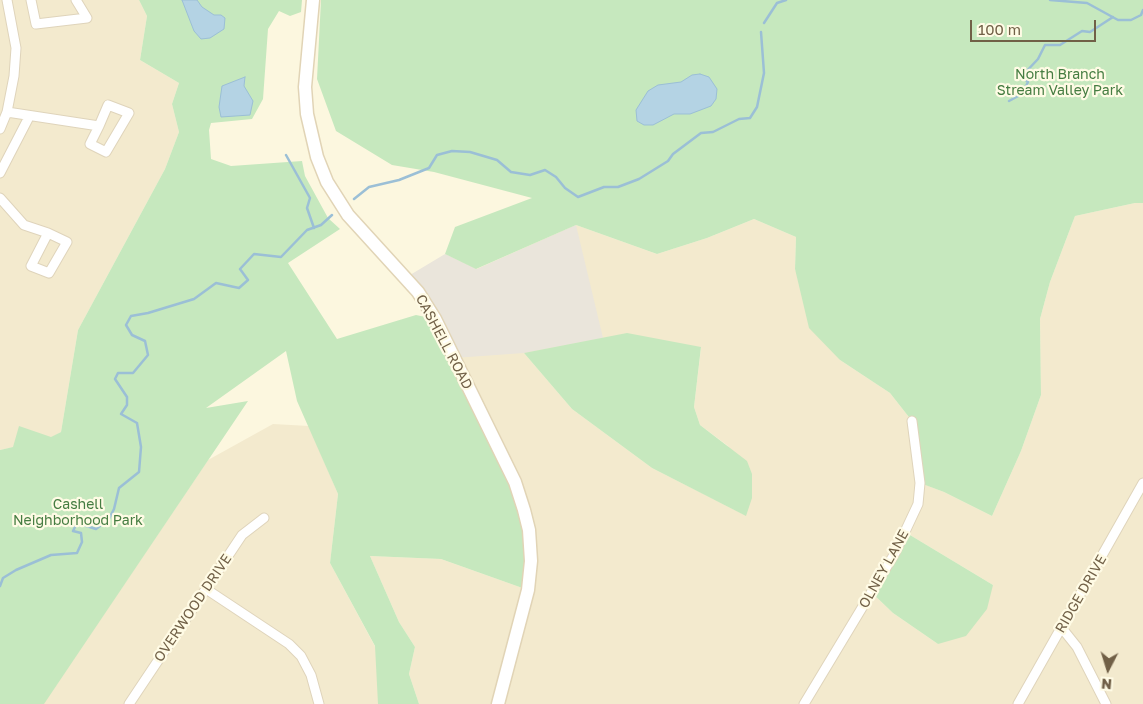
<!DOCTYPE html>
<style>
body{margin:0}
#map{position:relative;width:1143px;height:704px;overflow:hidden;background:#fcf7df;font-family:"Golos Text",sans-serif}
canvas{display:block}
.north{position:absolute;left:1083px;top:644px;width:50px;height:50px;-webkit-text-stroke:4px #fffbe5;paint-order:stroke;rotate:185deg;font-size:14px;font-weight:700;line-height:20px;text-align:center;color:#716047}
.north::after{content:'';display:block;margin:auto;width:18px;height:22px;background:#716047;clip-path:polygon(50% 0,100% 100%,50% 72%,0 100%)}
.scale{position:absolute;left:970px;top:20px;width:126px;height:22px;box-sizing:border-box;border:2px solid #716047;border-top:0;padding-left:6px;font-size:15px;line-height:18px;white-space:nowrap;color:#716047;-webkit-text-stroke:4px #fffbe5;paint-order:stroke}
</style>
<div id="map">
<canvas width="1143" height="704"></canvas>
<div class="north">N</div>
<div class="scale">100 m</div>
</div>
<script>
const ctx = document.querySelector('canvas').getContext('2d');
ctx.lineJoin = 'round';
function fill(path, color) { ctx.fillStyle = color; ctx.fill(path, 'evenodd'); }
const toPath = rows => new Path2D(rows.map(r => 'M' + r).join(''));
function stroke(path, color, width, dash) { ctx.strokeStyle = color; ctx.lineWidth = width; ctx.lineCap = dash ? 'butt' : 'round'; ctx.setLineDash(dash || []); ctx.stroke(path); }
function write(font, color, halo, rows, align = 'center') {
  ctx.font = font + ' "Golos Text",sans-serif'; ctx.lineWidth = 4.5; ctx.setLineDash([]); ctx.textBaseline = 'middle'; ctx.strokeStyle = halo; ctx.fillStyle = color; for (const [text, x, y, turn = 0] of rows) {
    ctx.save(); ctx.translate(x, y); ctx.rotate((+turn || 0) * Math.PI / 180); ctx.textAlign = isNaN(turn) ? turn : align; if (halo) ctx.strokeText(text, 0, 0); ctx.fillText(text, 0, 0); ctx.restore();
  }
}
fill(toPath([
 [0,0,139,0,147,16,140,60,179,83,172,104,179,132,165,169,78,330,61,432,47,440,0,450],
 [1135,203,1143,203,1143,704,419,704,409,674,415,647,399,622,370,556,441,559,528,590,435,319,445,254,477,269,576,225,657,254,707,238,754,219,796,237,795,269,840,360,890,393,912,421,921,483,944,492,992,516,1021,451,1041,395,1040,319,1050,282,1075,216],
 [701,348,694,407,700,425,728,446,745,515,652,468,572,409,524,353],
 [905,532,993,585,938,644,893,613,871,592],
 [273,424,309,426,338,494,330,563,406,704,43,704,208,460]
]), '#f3eace');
fill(toPath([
 [576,225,603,338,524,353,454,358,405,278,445,254,477,269]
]), '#eae5db');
fill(toPath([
 [139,0,302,0,301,12,290,16,279,11,268,29,263,99,252,119,211,123,209,130,211,159,231,166,302,161,305,176,328,218,340,229,288,263,337,339,416,315,435,319,524,510,528,590,441,559,370,556,399,622,415,647,409,674,419,704,378,704,375,646,330,563,338,494,297,401,286,351,206,408,248,401,44,704,0,704,0,450,13,447,19,426,51,437,61,432,78,330,165,169,179,132,172,104,179,83,140,60,147,16],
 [321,0,1143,0,1143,203,1135,203,1075,216,1050,282,1040,319,1041,395,1021,451,992,516,944,492,920,483,912,421,890,393,840,360,809,328,795,269,796,237,754,219,707,238,657,254,576,225,476,269,445,254,455,227,532,198,434,172,392,165,336,131,317,79],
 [627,333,701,347,694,407,700,425,747,461,752,474,752,498,746,516,652,468,572,409,524,353],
 [905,532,993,585,987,609,966,636,938,644,893,613,871,592]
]), '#c6e8be');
const water = toPath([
 [182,0,197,0,202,7,214,15,221,15,225,18,224,29,210,38,201,39,194,31,182,0],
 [700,74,709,77,717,89,716,99,711,106,690,114,674,114,653,125,644,125,637,121,636,110,648,91,658,85,681,82,692,75,700,74],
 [245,77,244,86,253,101,250,115,221,117,219,107,222,86,245,77]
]);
fill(water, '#b4d3e4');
stroke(water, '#9bbfd6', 1);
stroke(toPath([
 [1050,0,1087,3,1118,20,1131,20,1141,15,1143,10],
 [764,23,777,3,786,0],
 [1009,101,1022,94,1028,82,1022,76,1038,59,1045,45,1060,45,1082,31,1090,32,1113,17],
 [286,155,310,198,307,208,314,228],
 [354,199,369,187,399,180,429,168,437,155,452,151,470,152,497,160,511,172,530,175,545,170,556,177,565,188,578,197,604,187,618,187,639,179,668,161,673,154,701,133,713,132,739,119,750,118,757,107,764,73,761,32],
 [0,586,3,578,16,570,51,555,77,553,82,542,81,533,73,531,77,523,96,529,109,519,114,509,119,488,139,472,141,447,137,423,121,414,127,405,127,397,115,379,118,373,133,373,148,355,145,341,132,335,126,325,131,316,148,313,194,299,216,283,239,288,248,280,240,269,254,254,281,257,307,230,321,225,332,215]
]), '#9bbfd6', 2.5);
const street = toPath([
 [31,0,36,24,87,18,76,0],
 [7,112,99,126,90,144,106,152,129,113,108,105,99,126],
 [0,129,7,112,14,76,16,48,7,0],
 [0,173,29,117],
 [0,198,24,225,48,233,67,242,49,273,31,266,48,233],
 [206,589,289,644,301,656,311,675,319,704],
 [1061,627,1077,647,1106,704],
 [129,704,242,535,264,518],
 [804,704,895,553,918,504,920,483,912,421],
 [1018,704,1143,483]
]);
const secondary = toPath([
 [313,0,305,87,307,114,317,157,327,182,348,215,418,292,435,319,515,482,524,510,529,530,531,561,528,590,498,704]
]);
stroke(street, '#dfd4bb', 11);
stroke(secondary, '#e1d4b6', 15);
stroke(street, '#fff', 9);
stroke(secondary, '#fff', 12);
write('14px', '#467d42', '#fffbe5', [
 ["North Branch",1060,75],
 ["Stream Valley Park",1060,91],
 ["Cashell",78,505],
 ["Neighborhood Park",78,521]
]);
write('14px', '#716047', '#fffbe5', [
 ["CASHELL ROAD",444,342,62],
 ["OLNEY LANE",884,569,-61],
 ["RIDGE DRIVE",1081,594,-60],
 ["OVERWOOD DRIVE",193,608,-56]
]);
</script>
